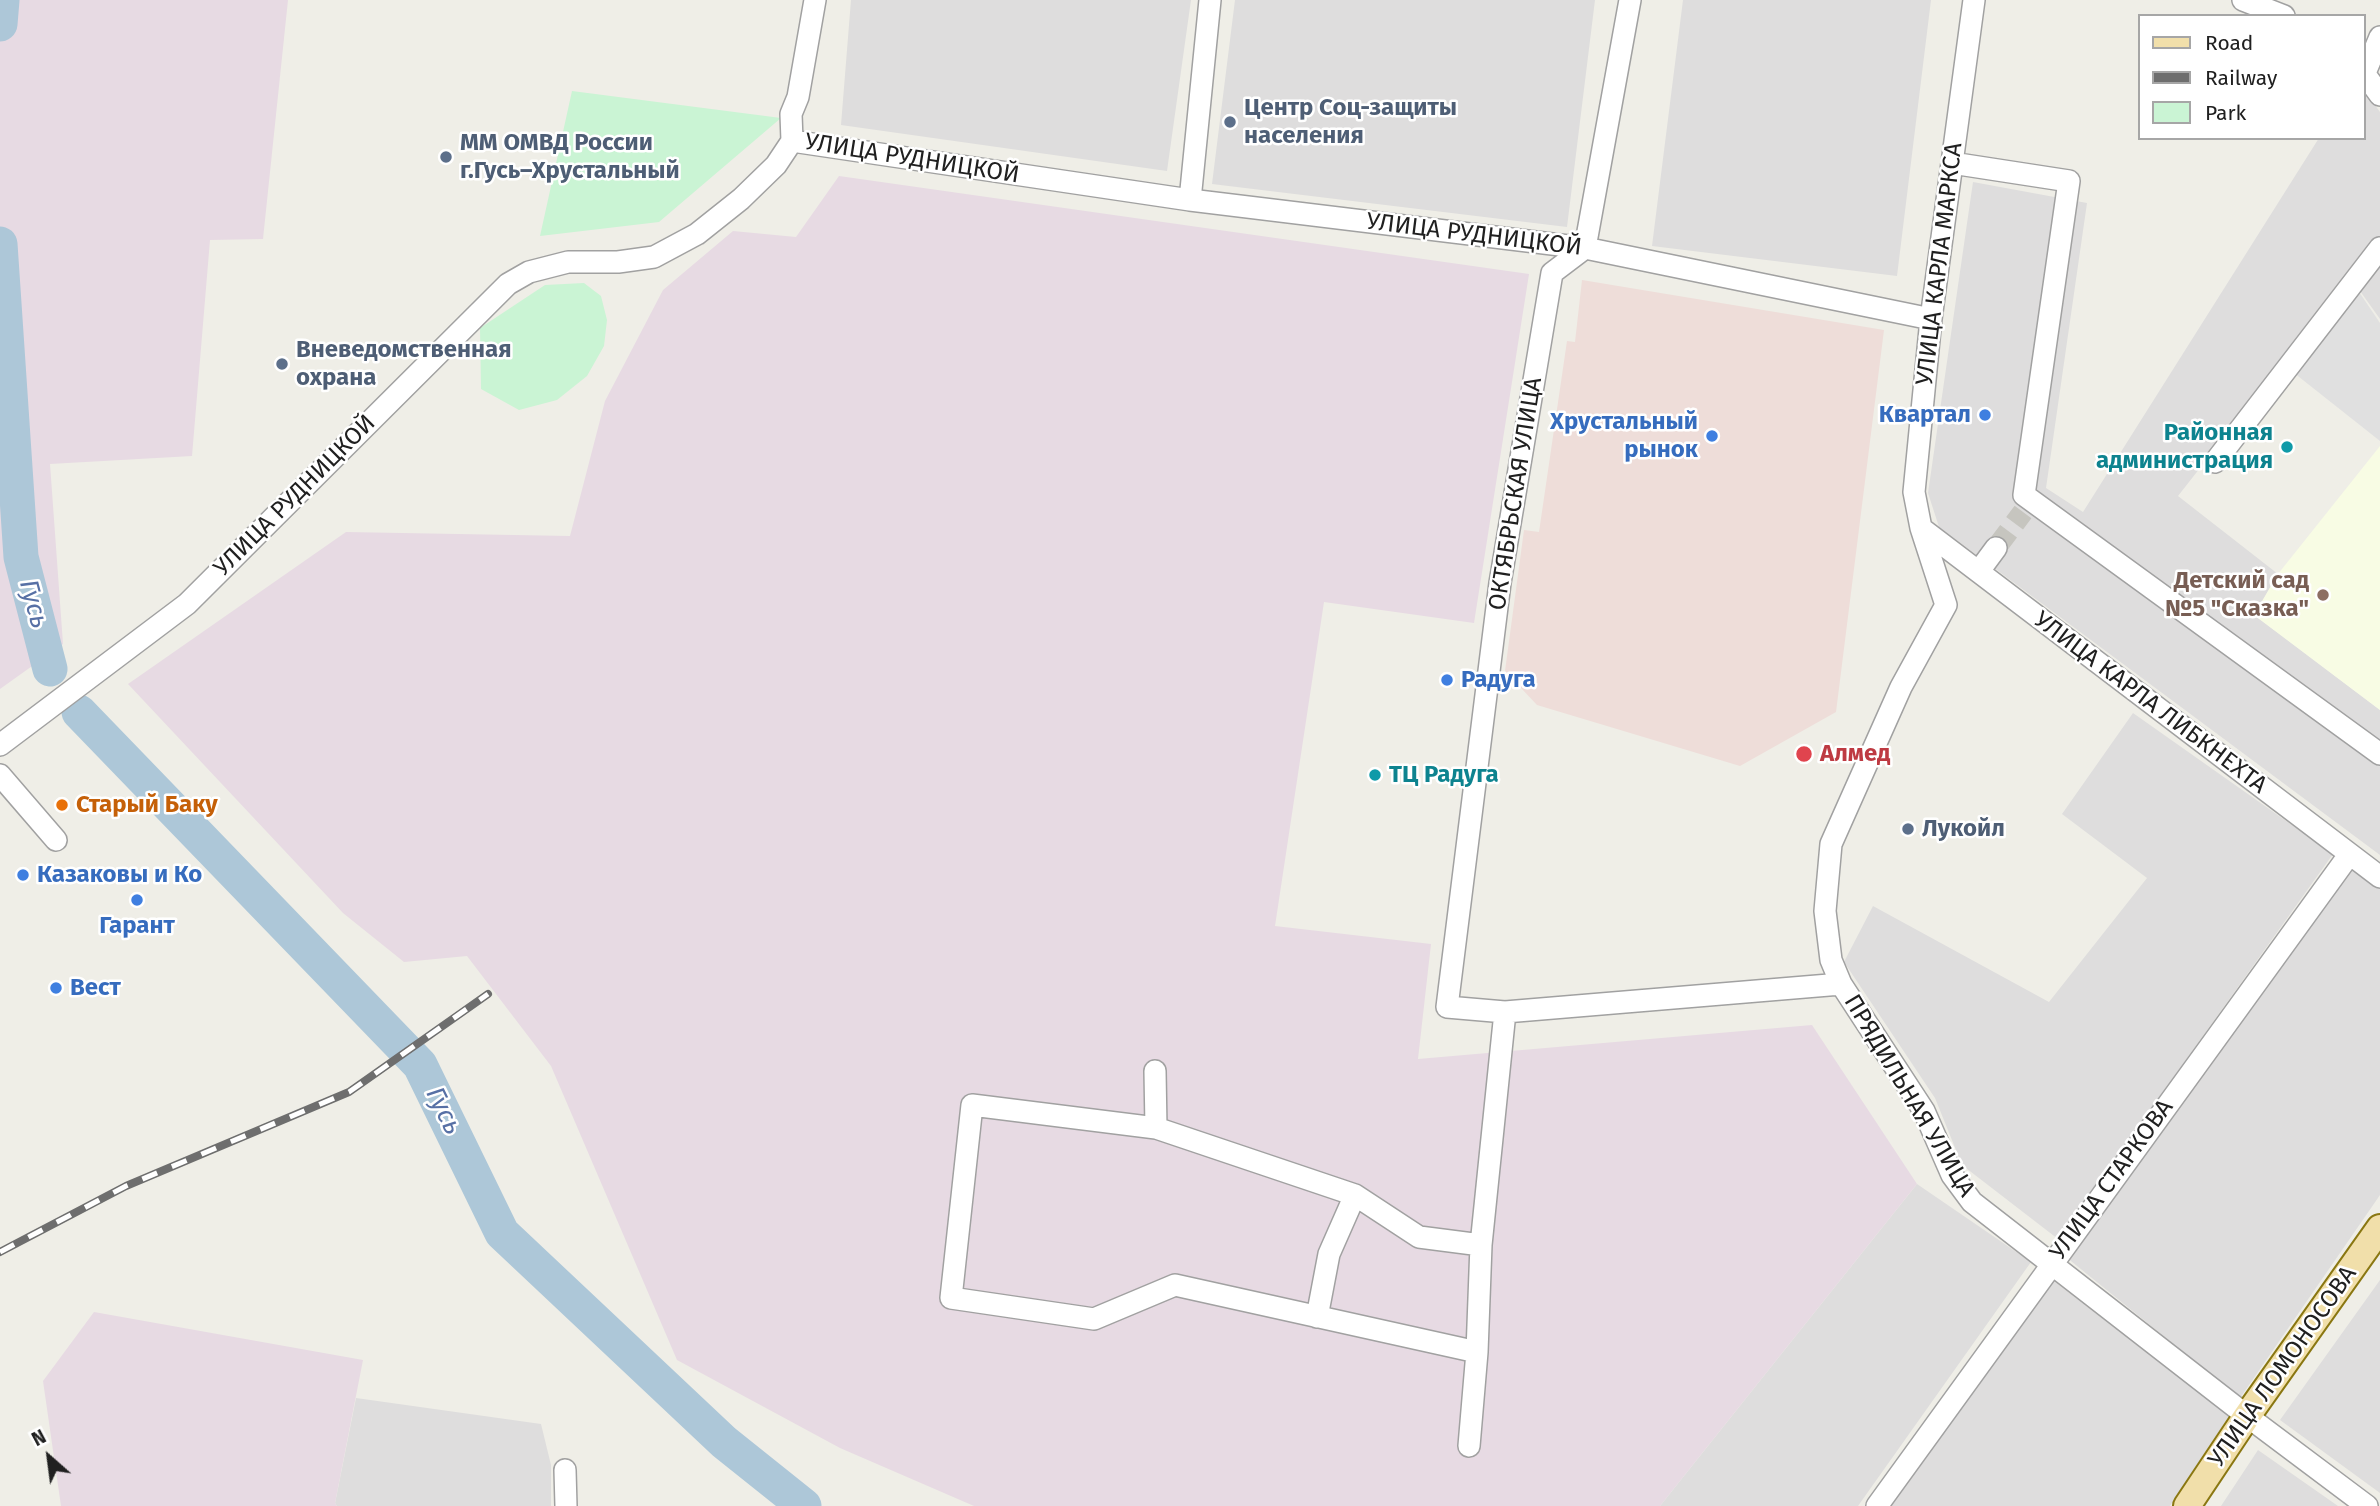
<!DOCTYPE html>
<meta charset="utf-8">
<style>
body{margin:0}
#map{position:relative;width:2380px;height:1506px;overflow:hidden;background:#efeee7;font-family:"Fira Sans",sans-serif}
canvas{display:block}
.legend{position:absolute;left:2138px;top:14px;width:228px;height:126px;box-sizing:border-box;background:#fff;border:2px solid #a6a6a6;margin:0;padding:9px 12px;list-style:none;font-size:21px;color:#202020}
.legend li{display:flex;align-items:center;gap:14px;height:35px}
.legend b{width:35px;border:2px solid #a6a6a6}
.north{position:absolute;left:14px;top:1422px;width:70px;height:70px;-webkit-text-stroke:5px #fff;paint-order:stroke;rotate:332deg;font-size:19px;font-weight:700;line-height:28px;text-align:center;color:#202020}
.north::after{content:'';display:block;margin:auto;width:24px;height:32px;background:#202020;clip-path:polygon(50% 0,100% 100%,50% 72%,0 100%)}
</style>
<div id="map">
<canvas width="2380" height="1506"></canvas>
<ul class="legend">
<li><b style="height:9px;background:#f1dfaa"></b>Road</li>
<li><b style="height:9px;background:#6e6e6e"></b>Railway</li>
<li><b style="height:19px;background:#caf4d4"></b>Park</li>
</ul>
<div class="north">N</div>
</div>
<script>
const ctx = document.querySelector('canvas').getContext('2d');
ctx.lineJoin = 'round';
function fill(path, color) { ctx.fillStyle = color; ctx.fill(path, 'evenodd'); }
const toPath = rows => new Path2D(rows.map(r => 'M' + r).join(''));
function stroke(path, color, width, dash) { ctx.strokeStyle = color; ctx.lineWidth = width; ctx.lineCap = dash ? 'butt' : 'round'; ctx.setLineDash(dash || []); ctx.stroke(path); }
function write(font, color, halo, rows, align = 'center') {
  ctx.font = font + ' "Fira Sans",sans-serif'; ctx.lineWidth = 5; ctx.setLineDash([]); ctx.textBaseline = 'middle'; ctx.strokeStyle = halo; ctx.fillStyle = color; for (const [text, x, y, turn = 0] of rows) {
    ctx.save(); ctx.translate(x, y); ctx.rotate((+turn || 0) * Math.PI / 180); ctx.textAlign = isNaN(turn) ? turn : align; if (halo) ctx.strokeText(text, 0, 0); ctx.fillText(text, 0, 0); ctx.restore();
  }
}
fill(toPath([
 [851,0,1191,0,1167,171,841,125],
 [1235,0,1595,0,1567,227,1212,184],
 [1683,0,1931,0,1897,276,1652,246],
 [2364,90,2380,112,2380,319,2350,277,2178,496,2278,574,2254,615,2380,710,2380,855,1939,527,1928,493,1973,182,2087,203,2046,488,2083,512,2319,138,2364,138],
 [2133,713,2333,854,2058,1239,1962,1165,1935,1098,1844,962,1873,906,2049,1002,2147,878,2062,814],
 [2349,867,2380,888,2380,1195,2240,1398,2066,1257],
 [1917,1184,2031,1262,1858,1506,1660,1506],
 [2050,1278,2229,1416,2170,1506,1885,1506],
 [2380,1280,2380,1493,2280,1420],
 [356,1398,541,1424,551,1465,551,1506,337,1506,335,1503],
 [2258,1450,2338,1506,2221,1506]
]), '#dedddd');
fill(toPath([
 [1582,280,1884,330,1836,712,1740,766,1537,705,1505,671,1524,530,1539,532,1567,341,1575,342]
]), '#eeddd9');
fill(toPath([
 [0,0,288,0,263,239,210,240,192,456,50,464,63,644,0,689],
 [839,176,1529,274,1474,623,1324,602,1275,926,1431,944,1418,1059,1812,1025,1917,1184,1660,1506,974,1506,840,1448,677,1360,551,1066,467,956,404,962,343,913,128,684,346,532,570,536,605,401,663,290,733,231,796,237],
 [94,1312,363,1360,335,1503,337,1506,61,1506,43,1381]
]), '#e7dae3');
fill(toPath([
 [2380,446,2380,710,2254,615,2278,574]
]), '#f8fce4');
fill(toPath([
 [572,91,781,118,659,222,540,236],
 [584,283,601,296,607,320,604,346,587,376,557,400,519,410,481,389,480,328,545,285]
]), '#caf4d4');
fill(toPath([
 [2355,286,2380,323,2380,441,2289,369]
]), '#e0e0e0');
stroke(toPath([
 [0,24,2,0],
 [0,244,21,557,50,669],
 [79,712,420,1065,502,1233,724,1442,804,1506]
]), '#adc7d8', 35);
stroke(toPath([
 [1996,548,2023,512]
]), '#c6c5bf', 21, [21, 10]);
const minor = toPath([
 [1630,0,1585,248,1552,273,1500,583,1447,1007,1505,1012,1841,984],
 [1974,0,1931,319,1914,492,1921,528,1946,605,1901,687,1831,844,1825,911,1831,960,1841,984,1924,1111,1952,1175,1972,1202,2247,1416,2367,1506],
 [2243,0,2284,16],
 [2364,73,2380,95],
 [2365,73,2380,37],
 [792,141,1190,200,1585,248,1931,319],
 [792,141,791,114,798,97,815,0],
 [1952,163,2069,181,2024,495,2380,754],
 [1190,200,1210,0],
 [2215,462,2380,248],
 [1921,528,2380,877],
 [1979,571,1996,548],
 [0,745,187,604,508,284,529,272,568,262,618,262,654,257,697,234,741,199,776,165,792,141],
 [0,775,56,840],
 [1155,1071,1156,1128,972,1105,951,1298,1094,1319,1175,1285,1477,1352],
 [1156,1128,1355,1195,1419,1237,1481,1245],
 [1317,1317,1329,1254,1355,1195],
 [1469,1446,1477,1352,1481,1245,1505,1012],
 [565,1470,566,1506],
 [1877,1506,2349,855]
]);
const major = toPath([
 [2187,1506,2247,1416,2380,1228]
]);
stroke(minor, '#a1a1a1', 24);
stroke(major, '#8a7711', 30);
stroke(minor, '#fff', 21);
stroke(major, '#f1dfaa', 26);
const rail = toPath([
 [0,1252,126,1186,349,1092,488,994]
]);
stroke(rail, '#6e6e6e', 8);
stroke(rail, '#fff', 5, [16]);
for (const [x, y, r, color] of [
 [1230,122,7,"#5c6f8a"],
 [446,157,7,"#5c6f8a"],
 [282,364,7,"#5c6f8a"],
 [1985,415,7,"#3f7fe0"],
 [1712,436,7,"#3f7fe0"],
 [2287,447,7,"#0f9aa8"],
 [2323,595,7,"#8d6e63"],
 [1447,680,7,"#3f7fe0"],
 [1804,754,9,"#e0444e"],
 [1375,775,7,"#0f9aa8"],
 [62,805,7,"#e8710a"],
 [1908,829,7,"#5c6f8a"],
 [23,875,7,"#3f7fe0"],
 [137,900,7,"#3f7fe0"],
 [56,988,7,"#3f7fe0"]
]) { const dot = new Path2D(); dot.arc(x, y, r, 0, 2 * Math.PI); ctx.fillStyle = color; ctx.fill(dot); stroke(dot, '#fff', 2.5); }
write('bold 24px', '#4e5e75', '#fff', [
 ["Центр Соц-защиты",1244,108],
 ["населения",1244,136],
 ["ММ ОМВД России",460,143],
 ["г.Гусь–Хрустальный",460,171],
 ["Вневедомственная",296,350],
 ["охрана",296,378],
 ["Лукойл",1922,829]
], 'left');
write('24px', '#202020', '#fff', [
 ["УЛИЦА РУДНИЦКОЙ",912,159,9],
 ["УЛИЦА РУДНИЦКОЙ",1474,235,7],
 ["УЛИЦА КАРЛА МАРКСА",1940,264,-83],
 ["ОКТЯБРЬСКАЯ УЛИЦА",1516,494,-81],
 ["УЛИЦА РУДНИЦКОЙ",295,496,-45],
 ["УЛИЦА КАРЛА ЛИБКНЕХТА",2150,703,37],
 ["ПРЯДИЛЬНАЯ УЛИЦА",1909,1096,59],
 ["УЛИЦА СТАРКОВА",2112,1180,-54],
 ["УЛИЦА ЛОМОНОСОВА",2283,1367,-55]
]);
write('bold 24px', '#366cbe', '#fff', [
 ["Квартал",1971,415,"right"],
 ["Хрустальный",1698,422,"right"],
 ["рынок",1698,450,"right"],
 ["Радуга",1461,680],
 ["Казаковы и Ко",37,875],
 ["Гарант",137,926,"center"],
 ["Вест",70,988]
], 'left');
write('bold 24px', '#0d838f', '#fff', [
 ["Районная",2273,433],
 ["администрация",2273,461],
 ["ТЦ Радуга",1389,775,"left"]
], 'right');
write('bold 24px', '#785e54', '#fff', [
 ["Детский сад",2309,581],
 ["№5 \"Сказка\"",2309,609]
], 'right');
write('bold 24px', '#be3a42', '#fff', [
 ["Алмед",1820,754]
], 'left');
write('bold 24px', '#c56008', '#fff', [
 ["Старый Баку",76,805]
], 'left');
write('italic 26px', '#5770a5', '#fff', [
 ["Гусь",33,604,75],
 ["Гусь",443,1111,64]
]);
</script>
